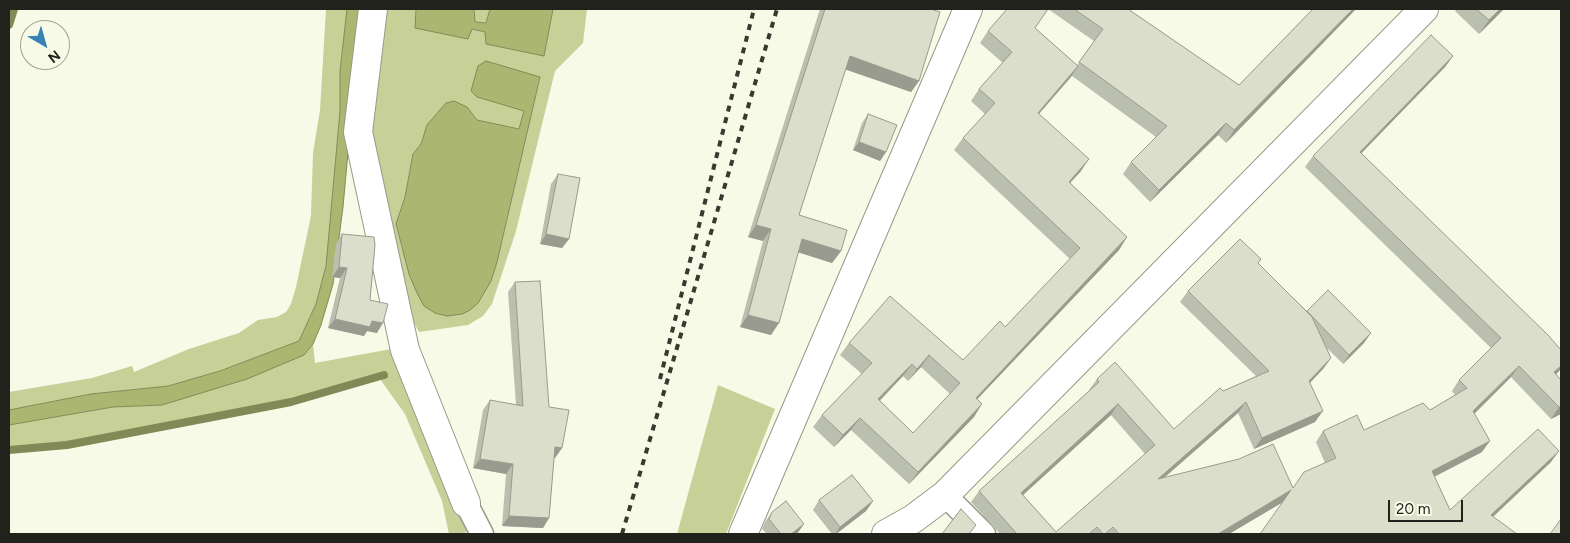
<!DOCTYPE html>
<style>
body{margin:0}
#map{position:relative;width:1570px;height:543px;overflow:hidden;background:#f6fae7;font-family:Figtree,sans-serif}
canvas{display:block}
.frame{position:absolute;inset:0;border:10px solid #20221b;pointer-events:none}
.north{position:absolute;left:20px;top:20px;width:50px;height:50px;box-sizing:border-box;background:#f6fae7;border:1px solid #a0a495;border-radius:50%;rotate:142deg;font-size:14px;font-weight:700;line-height:20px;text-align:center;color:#20221b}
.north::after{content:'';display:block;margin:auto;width:18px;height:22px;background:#3882b6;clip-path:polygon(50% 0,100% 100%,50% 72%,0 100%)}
.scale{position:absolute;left:1388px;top:500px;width:75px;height:22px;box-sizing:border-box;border:2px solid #20221b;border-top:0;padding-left:6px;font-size:15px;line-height:18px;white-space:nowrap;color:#20221b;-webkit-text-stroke:4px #f6fae7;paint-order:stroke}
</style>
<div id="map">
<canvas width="1570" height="543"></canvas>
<div class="frame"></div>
<div class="north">N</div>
<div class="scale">20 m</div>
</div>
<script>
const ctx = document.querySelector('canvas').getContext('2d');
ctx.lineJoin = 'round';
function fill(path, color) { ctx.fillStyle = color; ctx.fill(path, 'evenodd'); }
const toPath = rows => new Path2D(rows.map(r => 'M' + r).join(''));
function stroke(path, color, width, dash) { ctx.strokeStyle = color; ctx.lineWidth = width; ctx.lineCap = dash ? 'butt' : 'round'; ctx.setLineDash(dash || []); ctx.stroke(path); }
fill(toPath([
 [326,9,347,9,340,71,340,111,326,266,316,304,299,341,220,371,168,386,91,394,9,410,9,392,92,378,132,366,134,372,189,349,239,333,258,320,277,317,286,312,291,304,296,287,311,216,313,153,320,110],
 [381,9,416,9,415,17,468,39,471,29,485,32,487,44,544,56,553,9,587,9,583,43,555,71,516,231,492,304,483,316,468,325,419,332,412,319,371,134],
 [486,61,540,78,497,262,486,290,402,249,396,225,405,197,413,154,421,144,467,107,477,120,519,129,524,111,477,97],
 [474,9,490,9,486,23,475,22],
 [313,344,315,363,391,349,467,529,465,534,449,534,442,501,405,414,380,379,387,376,386,372,290,399,66,443,9,447,9,425,113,407,162,405,304,355],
 [718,385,775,409,726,534,677,534]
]), '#c6d097');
const water = toPath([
 [347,9,361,9,343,207,333,284,321,325,313,344,304,355,247,379,162,405,113,407,9,425,9,410,91,394,168,386,220,371,299,341,316,304,326,266,340,111,340,71,347,9],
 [416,9,474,9,475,22,486,23,490,9,553,9,544,56,486,44,485,32,472,29,468,39,415,28,416,9],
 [486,61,540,77,497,262,491,281,478,303,470,310,462,314,447,316,435,313,424,306,417,293,409,274,396,224,405,197,413,154,421,144,427,125,446,103,454,101,467,107,477,120,519,129,524,111,477,97,471,91,478,66,486,61]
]);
fill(water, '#abb771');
stroke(water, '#818a57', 1);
stroke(toPath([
 [9,25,14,9],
 [9,450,67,445,291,402,384,375]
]), '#818a57', 8);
const minor = toPath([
 [945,495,984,534],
 [466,503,482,534]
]);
const tertiary = toPath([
 [373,9,358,132,405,350,466,503],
 [886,534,913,519,945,495,1424,9]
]);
const primary = toPath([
 [743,534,968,9]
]);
stroke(minor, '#979a89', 25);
stroke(tertiary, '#979a89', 30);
stroke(primary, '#979a89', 30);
stroke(minor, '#fff', 22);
stroke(tertiary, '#fff', 28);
stroke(primary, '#fff', 28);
stroke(toPath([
 [660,379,754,9],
 [622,534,777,9]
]), '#383a32', 4, [6, 6]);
fill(toPath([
 [820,9,931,9,919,81,911,92,845,69,799,215,841,251,832,263,798,252,771,335,740,327,763,241,748,237],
 [1007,9,1128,9,1239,85,1313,9,1356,9,1226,143,1218,135,1150,202,1123,174,1131,162,1156,137,1072,76,1039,114,1081,171,1070,183,1127,237,1119,250,977,399,974,417,909,484,851,430,834,447,813,427,822,415,862,374,840,355,849,343,963,360,1005,327,1070,259,954,150,963,138,985,114,971,101,979,89,1003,63,980,43,988,31],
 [1048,9,1094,41,1077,65,1035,28],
 [921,367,950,394,913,433,880,401,903,376,908,381],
 [1457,9,1504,9,1479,34,1455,11],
 [1453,56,1445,67,1361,153,1561,350,1561,369,1556,374,1561,414,1551,419,1511,377,1474,414,1482,452,1434,477,1450,510,1551,462,1493,517,1283,502,1229,534,1000,534,971,502,979,491,1089,391,1089,390,1097,379,1174,429,1223,391,1256,376,1180,302,1188,291,1261,259,1258,264,1307,311,1364,343,1343,364,1327,348,1331,358,1323,369,1310,383,1315,422,1254,449,1238,413,1165,477,1293,488,1325,463,1316,442,1323,431,1364,430,1430,410,1455,395,1452,391,1459,380,1491,348,1305,167,1313,156],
 [1111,415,1145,454,1056,532,1023,495],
 [868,114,886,152,880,161,853,150,862,123],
 [558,174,569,239,562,248,540,244,551,184],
 [342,234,370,300,377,333,367,331,364,336,328,328,340,278,332,277,336,244],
 [515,282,549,407,562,448,555,458,554,458,549,518,543,528,502,526,506,474,473,468,483,410,490,400,516,405,508,292],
 [819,500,873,501,866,511,836,534,832,534,813,510],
 [772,512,797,534,767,534,762,529,765,522]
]), '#bbbfaf');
fill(toPath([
 [1353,9,1356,9,1226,143,1234,130],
 [1500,9,1504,9,1479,34,1489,20],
 [850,56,919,81,911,92,841,68],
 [1453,56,1445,67,1352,163,1360,152],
 [1078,66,1070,78,1029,125,1038,113],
 [1226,123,1218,135,1150,202,1159,190],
 [859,142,886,152,880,161,853,150],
 [1089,159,1081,171,1060,194,1069,182],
 [756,225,771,229,763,241,748,237],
 [546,234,569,239,562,248,540,244],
 [1127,237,1119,250,967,410,976,398],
 [802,239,841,251,832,263,794,251],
 [339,267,347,268,340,278,332,277],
 [748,315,779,323,771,335,740,327],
 [335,319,372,321,383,323,377,333,367,331,364,336,328,328],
 [1371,333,1364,343,1343,364,1349,355],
 [929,355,921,367,908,381,917,369],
 [1331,358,1323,369,1301,392,1309,381],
 [912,364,903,376,869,411,878,399],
 [1519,366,1511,377,1466,422,1473,411],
 [1561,366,1561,369,1547,384,1554,372],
 [1246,402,1238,413,1150,490,1158,479],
 [982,404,974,417,909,484,918,472],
 [1118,404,1111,415,1013,504,1021,493],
 [1561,406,1561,414,1551,419,1559,407],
 [1323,411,1315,422,1254,449,1262,438],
 [860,418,851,430,834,447,843,435],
 [1490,441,1482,452,1424,482,1432,471],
 [555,447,562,448,555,458,548,457],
 [1559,451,1551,462,1483,526,1491,515],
 [480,459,513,464,506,474,473,468],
 [1291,490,1283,502,1229,534,1218,534],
 [873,501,866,511,836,534,835,534,840,527],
 [509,516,549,518,543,528,502,526],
 [804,524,797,534,791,534]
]), '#999b8e');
const building = toPath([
 [825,9,931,9,940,12,919,81,850,56,799,215,847,230,841,251,802,239,779,323,748,315,771,229,756,225,825,9],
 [1007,9,1048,9,1035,28,1078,66,1038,113,1089,159,1069,182,1127,237,976,398,982,404,918,472,860,418,843,435,822,415,872,363,849,343,890,296,963,360,1000,321,1005,327,1080,248,963,138,995,103,979,89,1012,52,988,31,1007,9],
 [929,355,960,383,913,433,878,399,912,364,917,369,929,355],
 [1074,9,1128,9,1239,85,1313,9,1353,9,1234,130,1226,123,1159,190,1131,162,1167,126,1079,62,1103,29,1074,9],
 [1476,9,1500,9,1489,20,1476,9],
 [1431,35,1453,56,1360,152,1548,335,1561,350,1561,366,1554,372,1561,380,1561,406,1559,407,1519,366,1473,411,1490,441,1432,471,1450,510,1538,429,1559,451,1491,515,1517,534,1260,534,1291,490,1218,534,1119,534,1113,527,1105,534,1103,534,1097,527,1089,534,1017,534,979,491,1099,382,1097,379,1115,362,1174,429,1220,388,1223,391,1269,371,1188,291,1240,239,1261,259,1258,263,1312,317,1331,358,1309,381,1323,411,1262,438,1246,402,1158,479,1239,459,1273,444,1293,488,1304,472,1336,458,1323,431,1357,415,1364,430,1423,403,1430,410,1467,388,1459,380,1501,338,1313,156,1431,35],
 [1118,404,1155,445,1056,532,1021,493,1118,404],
 [868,114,897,125,886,152,859,142,868,114],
 [558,174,580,178,569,239,546,234,558,174],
 [342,234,374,237,375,245,370,300,388,304,383,323,372,321,370,327,335,319,347,268,339,267,342,234],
 [540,281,549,407,569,410,562,448,555,447,549,518,509,516,513,464,480,459,490,400,523,406,515,282,540,281],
 [1328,290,1371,333,1349,355,1307,311,1328,290],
 [852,475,873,501,840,527,819,500,852,475],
 [786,501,804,524,791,534,781,534,769,519,772,512,786,501],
 [961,509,976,525,969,534,942,534,961,509],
 [1561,519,1561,534,1550,534,1561,519]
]);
fill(building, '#dadecb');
stroke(building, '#999b8e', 1);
</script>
